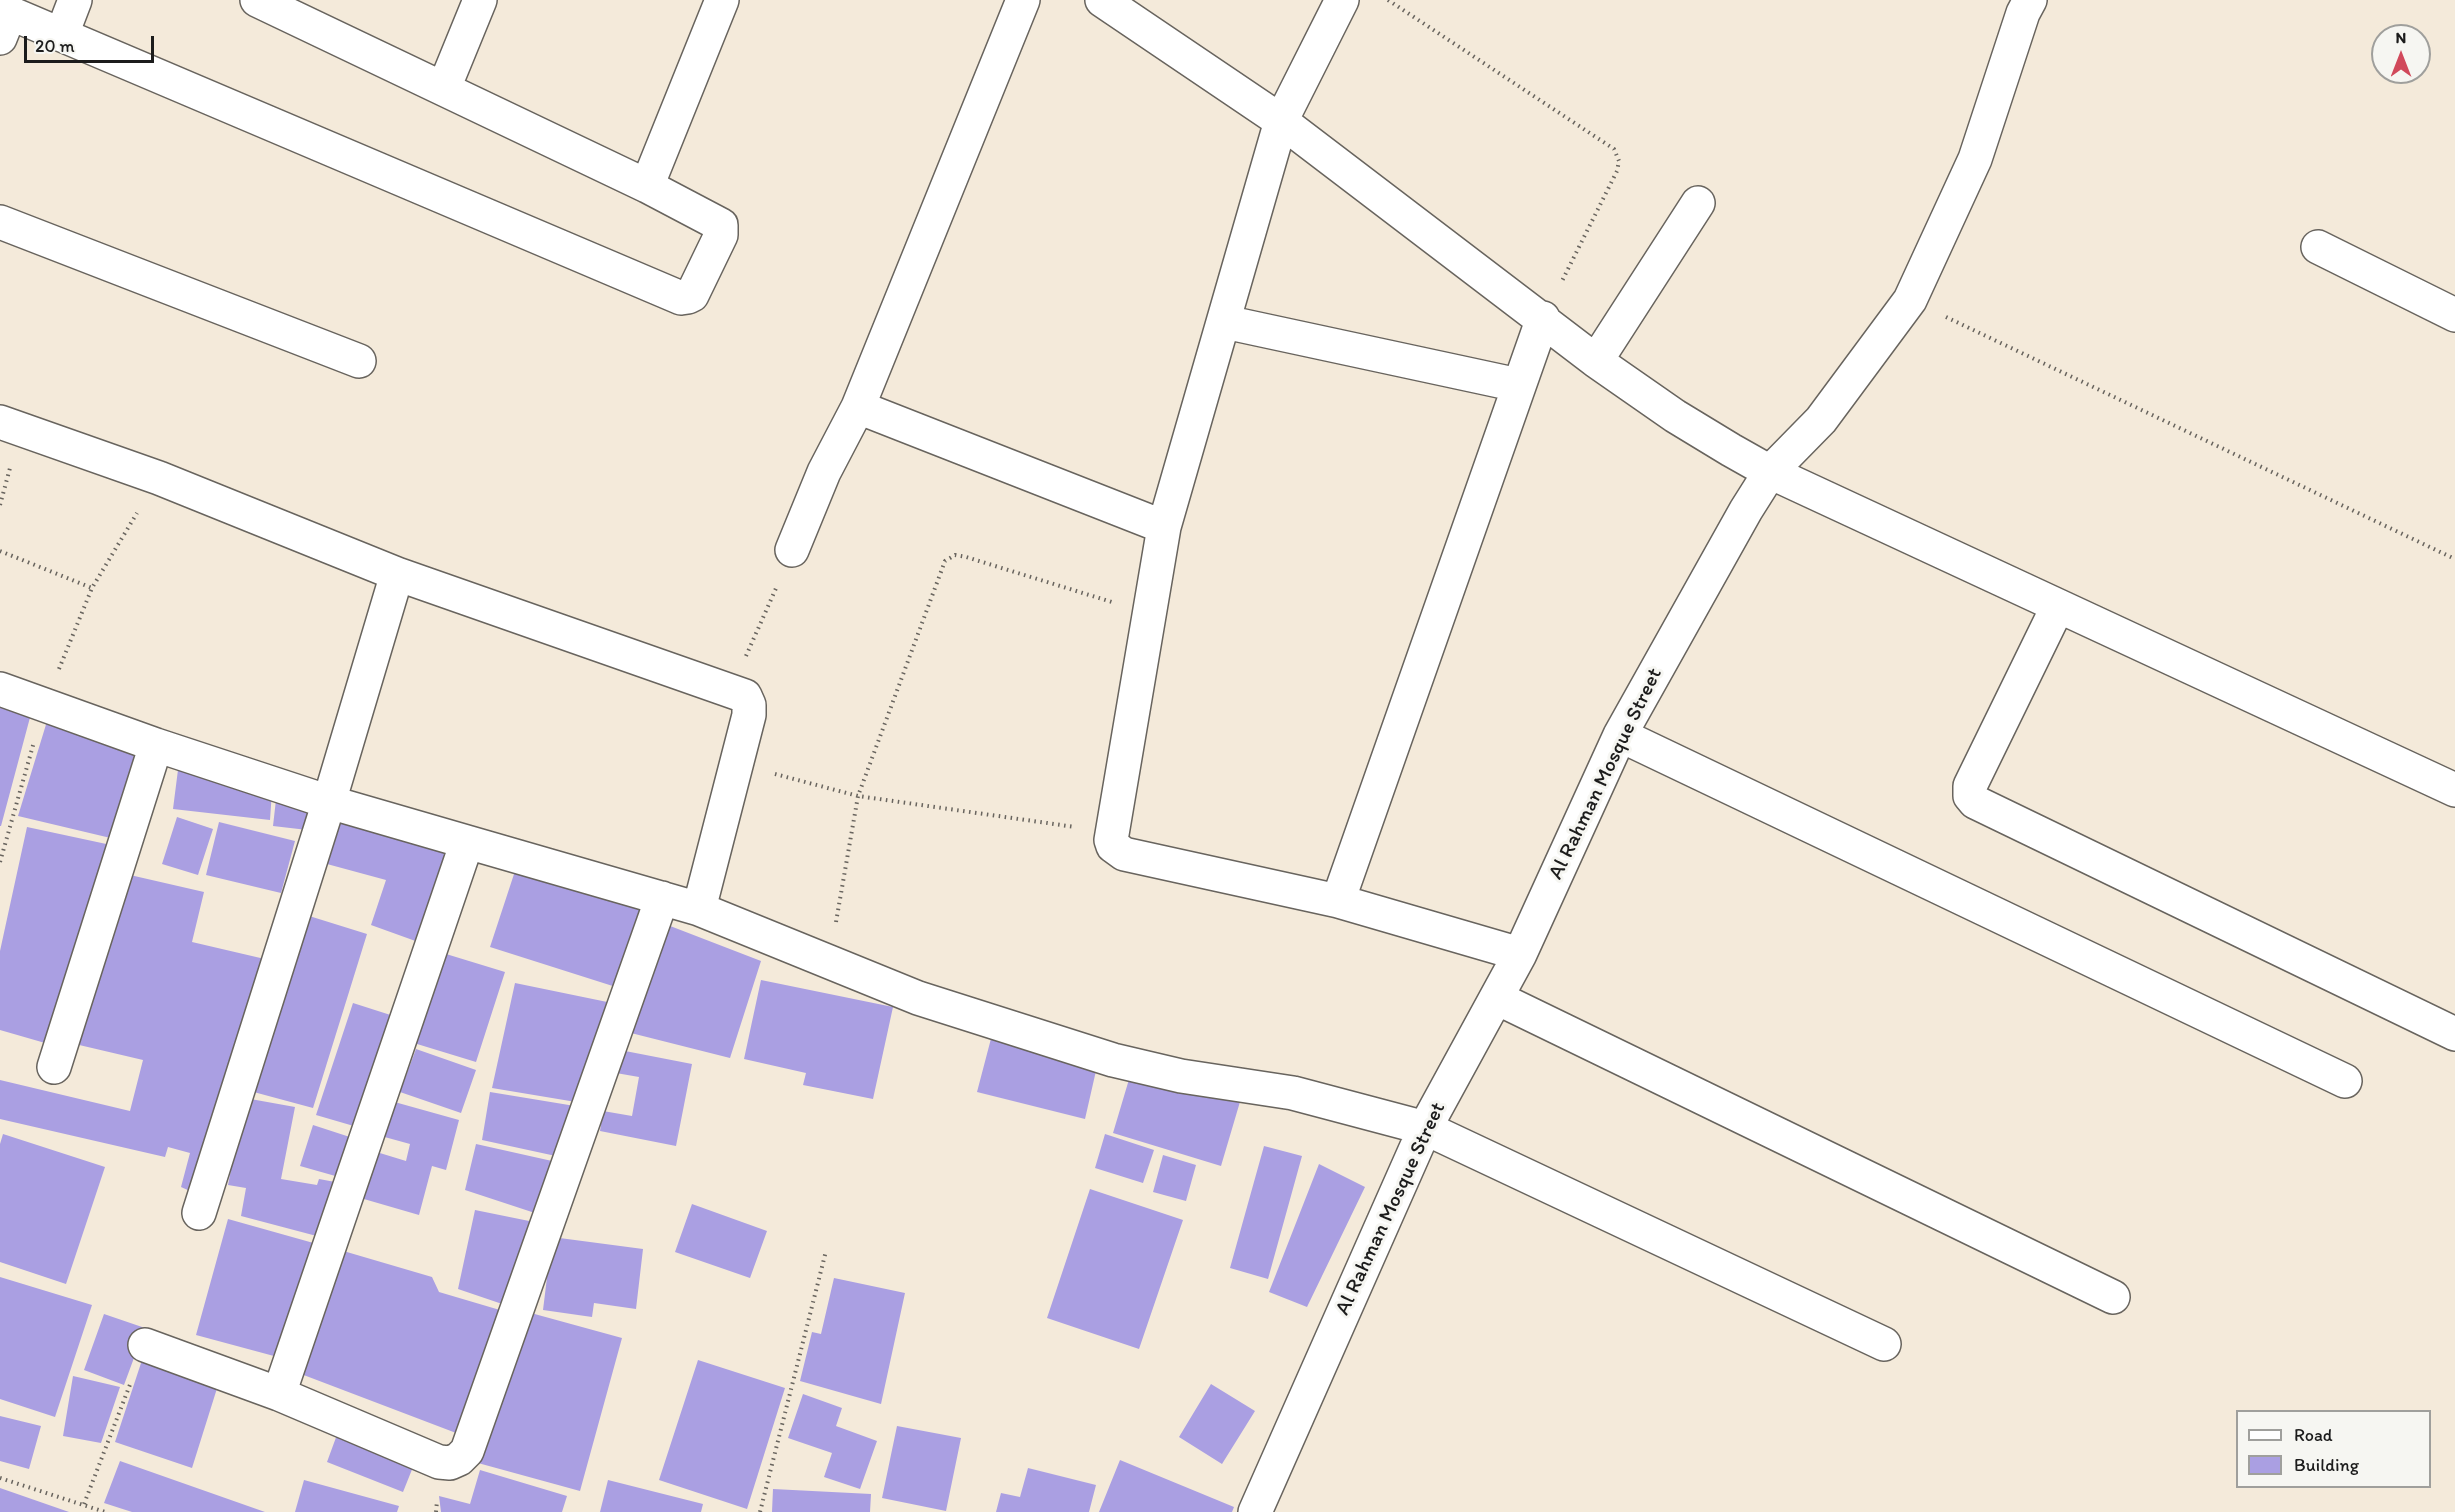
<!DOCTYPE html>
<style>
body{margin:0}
#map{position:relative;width:2455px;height:1512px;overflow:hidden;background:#f4eada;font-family:Itim,sans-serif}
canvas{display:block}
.legend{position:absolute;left:2236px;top:1410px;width:195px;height:78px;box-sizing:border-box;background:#f6f6f2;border:2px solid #9f9f9c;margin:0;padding:8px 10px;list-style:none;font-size:18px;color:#1c1c1c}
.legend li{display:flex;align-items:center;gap:12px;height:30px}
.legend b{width:30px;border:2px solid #9f9f9c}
.north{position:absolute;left:2371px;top:24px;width:60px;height:60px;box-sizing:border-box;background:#f6f6f2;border:2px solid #9f9f9c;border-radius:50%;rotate:0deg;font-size:16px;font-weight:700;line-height:24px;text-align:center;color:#1c1c1c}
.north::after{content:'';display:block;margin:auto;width:21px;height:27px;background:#d1495b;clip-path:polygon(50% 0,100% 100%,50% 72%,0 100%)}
.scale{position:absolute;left:24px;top:36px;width:130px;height:27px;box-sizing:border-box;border:3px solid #1c1c1c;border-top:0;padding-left:8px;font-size:18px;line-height:21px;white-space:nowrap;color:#1c1c1c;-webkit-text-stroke:4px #f6f6f2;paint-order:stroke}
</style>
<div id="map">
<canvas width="2455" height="1512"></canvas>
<ul class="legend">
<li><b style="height:8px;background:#fff"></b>Road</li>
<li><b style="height:16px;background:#aa9fe2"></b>Building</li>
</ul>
<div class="north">N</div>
<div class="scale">20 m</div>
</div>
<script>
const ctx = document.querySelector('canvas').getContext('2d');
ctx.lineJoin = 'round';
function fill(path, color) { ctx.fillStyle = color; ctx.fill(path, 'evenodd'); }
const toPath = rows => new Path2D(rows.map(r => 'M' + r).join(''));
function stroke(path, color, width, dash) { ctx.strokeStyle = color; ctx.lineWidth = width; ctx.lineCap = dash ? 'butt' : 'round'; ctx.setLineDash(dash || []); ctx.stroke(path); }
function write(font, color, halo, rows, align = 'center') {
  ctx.font = font + ' Itim,sans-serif'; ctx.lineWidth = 6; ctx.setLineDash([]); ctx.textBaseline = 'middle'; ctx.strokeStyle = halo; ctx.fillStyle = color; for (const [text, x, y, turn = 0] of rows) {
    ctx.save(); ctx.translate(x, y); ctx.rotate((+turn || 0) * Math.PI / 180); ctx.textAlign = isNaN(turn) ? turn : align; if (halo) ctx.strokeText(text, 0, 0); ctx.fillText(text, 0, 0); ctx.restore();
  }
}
fill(toPath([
 [0,699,32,710,1,826,0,826],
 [48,718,145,750,119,840,18,816],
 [180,754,272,791,270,820,173,809],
 [277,791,322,805,316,831,273,826],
 [177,817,213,829,198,875,162,864],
 [342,817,452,848,421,943,371,925,386,880,327,864],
 [219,822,295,841,281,893,206,875],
 [27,827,111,845,52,1045,0,1030,0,951],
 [516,868,650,903,619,988,490,947],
 [117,872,204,892,192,942,269,960,199,1195,181,1187,190,1153,168,1147,165,1157,0,1119,0,1080,130,1111,143,1060,75,1044],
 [306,915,367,934,313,1108,250,1091],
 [665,924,761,961,730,1058,627,1032],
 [433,950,505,972,476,1062,404,1040],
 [761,980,893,1007,873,1099,803,1085,806,1073,744,1059],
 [515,983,617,1004,582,1103,492,1088],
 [353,1003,403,1019,364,1129,316,1115],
 [993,1031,1098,1062,1085,1119,977,1092],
 [416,1049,476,1070,461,1113,400,1092],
 [620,1050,692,1064,676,1146,600,1131,603,1111,632,1116,639,1077,616,1073],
 [1130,1076,1242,1095,1221,1166,1113,1133],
 [490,1092,581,1107,565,1158,482,1140],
 [245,1098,295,1107,281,1179,317,1185,319,1179,346,1184,328,1239,241,1216,246,1188,228,1185],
 [391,1101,459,1120,446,1170,432,1166,419,1215,357,1197,370,1150,406,1161,410,1144,381,1136],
 [313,1125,359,1140,346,1179,300,1166],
 [3,1134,105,1167,66,1284,0,1262,0,1144],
 [1105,1134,1154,1150,1143,1183,1095,1168],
 [476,1144,561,1163,541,1215,465,1190],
 [1264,1146,1302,1156,1268,1279,1230,1268],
 [1163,1155,1196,1165,1186,1201,1153,1192],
 [1319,1164,1365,1187,1307,1307,1269,1292],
 [1090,1189,1183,1220,1139,1349,1047,1318],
 [692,1204,767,1231,750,1278,675,1252],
 [475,1210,539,1223,511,1307,458,1289],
 [228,1219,317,1244,285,1359,196,1335],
 [552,1237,643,1249,636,1309,594,1303,592,1317,543,1310],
 [340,1250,432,1277,439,1292,510,1313,464,1436,301,1374],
 [0,1277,92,1305,55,1417,0,1399],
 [834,1278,905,1293,881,1404,800,1381,812,1332,821,1334],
 [520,1310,622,1338,580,1491,478,1463],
 [104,1314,145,1328,124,1385,84,1370],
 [143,1357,219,1382,192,1468,115,1442],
 [698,1360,785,1388,747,1509,659,1480],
 [73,1376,120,1387,101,1443,63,1436],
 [1211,1384,1255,1411,1222,1464,1179,1437],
 [803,1394,842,1408,836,1426,877,1441,860,1489,824,1477,832,1453,788,1438],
 [0,1416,41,1426,29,1469,0,1461],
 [897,1426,961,1438,946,1511,882,1498],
 [338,1432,415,1462,403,1492,327,1462],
 [1120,1460,1234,1507,1232,1512,1099,1512],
 [120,1461,265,1512,132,1512,104,1503],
 [1028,1468,1096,1485,1089,1512,996,1512,1001,1493,1020,1497],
 [480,1470,567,1496,562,1512,441,1512,439,1496,470,1504],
 [304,1480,399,1506,397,1512,295,1512],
 [608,1480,703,1504,701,1512,600,1512],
 [0,1488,69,1512,0,1512],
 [773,1489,871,1494,870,1512,772,1512]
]), '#aa9fe2');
const minor = toPath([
 [257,0,647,186,722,0],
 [1102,0,1281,121,1596,361,1675,416,1731,450,1770,472,2455,790],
 [1342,0,1281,121,1164,527,1111,840,1113,846,1124,854,1338,901,1520,954],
 [62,34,75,0],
 [0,38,10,13,681,298,688,297,692,295,721,235,721,225,647,186],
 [444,88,480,0],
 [0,222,359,361],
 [2318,247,2455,315],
 [1225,322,1518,385],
 [1596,361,1698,203],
 [858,407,1164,527],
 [0,422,159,478,397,574,329,802,199,1213],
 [792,550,824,472,858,407,1023,0],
 [397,574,745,696,749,705,749,715,699,909],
 [2058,606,1970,786,1970,796,1975,802,2455,1034],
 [0,689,156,745,329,802,467,842,279,1394],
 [1620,735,2345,1081],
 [467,842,699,909,918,998,1113,1060,1181,1076,1293,1093,1425,1128,1884,1344],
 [1338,901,1543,318],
 [1497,998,2113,1297],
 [54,1067,156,745],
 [145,1345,279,1394,439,1462,450,1463,459,1459,467,1451,662,898],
 [1255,1512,1425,1128,1520,954,1620,735,1746,510,1770,472,1821,420,1910,300,1975,159,2023,13,2030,0]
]);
stroke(minor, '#68645e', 36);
stroke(toPath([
 [1388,0,1614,149,1619,161,1617,171,1561,283],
 [1946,317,2455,559],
 [0,505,10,468],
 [0,551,92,588],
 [746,656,777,586],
 [59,669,92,588,137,513],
 [775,774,858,796,1075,827],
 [0,862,34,742],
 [836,922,858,796,945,561,955,555,966,557,1112,602],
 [0,1478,105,1512],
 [84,1504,131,1382],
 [436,1512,437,1501],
 [760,1512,826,1251]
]), '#68645e', 4, [1.5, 4.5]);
stroke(minor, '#fff', 33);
write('21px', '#1c1c1c', '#f6f6f2', [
 ["Al Rahman Mosque Street",1606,774,-64],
 ["Al Rahman Mosque Street",1391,1209,-65]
]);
</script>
